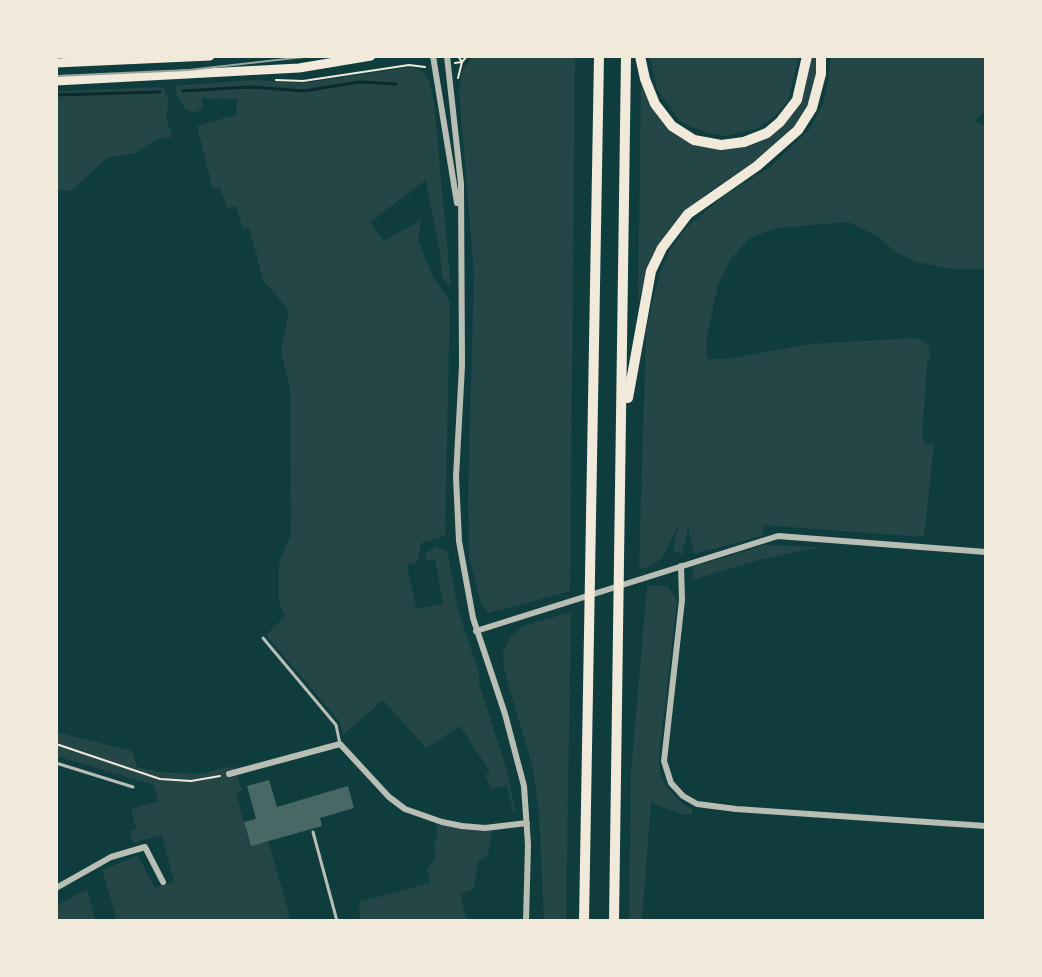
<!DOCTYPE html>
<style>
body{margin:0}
#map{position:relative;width:1042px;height:977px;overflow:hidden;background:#0f3d3e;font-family:Overpass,sans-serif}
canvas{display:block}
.frame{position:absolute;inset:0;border:58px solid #f1e9da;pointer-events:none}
</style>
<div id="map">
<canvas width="1042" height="977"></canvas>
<div class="frame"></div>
</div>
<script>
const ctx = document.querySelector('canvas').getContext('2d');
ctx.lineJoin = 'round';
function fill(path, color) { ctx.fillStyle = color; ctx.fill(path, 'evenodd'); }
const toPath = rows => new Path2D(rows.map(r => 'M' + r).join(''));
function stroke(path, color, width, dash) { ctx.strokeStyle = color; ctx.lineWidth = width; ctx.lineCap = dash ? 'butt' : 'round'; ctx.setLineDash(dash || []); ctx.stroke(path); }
fill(toPath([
 [473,56,575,56,570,591,489,613,481,603,469,557,468,502,474,273,459,91,462,71],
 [650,56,797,56,797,64,788,101,774,117,758,128,727,136,711,134,691,127,678,119,657,89],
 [810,56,817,56,815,84,810,104,798,123,766,154,706,194,669,229,651,258,638,303,641,84,663,122,722,149,740,148,760,142,778,129,793,113,805,91],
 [830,56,986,56,986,109,975,121,986,127,986,269,951,269,917,262,894,251,879,237,848,222,775,228,749,239,730,260,718,285,707,336,707,359,727,359,810,344,914,338,923,341,929,346,930,354,927,364,922,437,926,444,934,445,924,537,763,525,764,535,694,554,688,528,682,555,673,550,678,526,662,558,651,566,639,569,646,331,659,275,670,250,686,228,725,195,770,167,809,130,823,104,829,77],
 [411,67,420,70,429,80,434,103,451,287,442,277,440,254,426,180,370,222,384,241,421,220,418,238,425,258,434,279,450,301,445,536,424,542,419,545,421,548,417,562,407,565,416,609,443,604,435,559,426,560,426,553,436,546,448,553,458,610,479,673,479,683,507,771,515,810,513,812,507,785,491,789,485,775,490,773,487,767,460,726,426,748,383,700,343,735,340,722,266,635,285,616,279,602,279,562,291,535,290,388,281,352,289,311,263,280,249,228,243,229,236,206,227,208,220,187,213,189,199,134,197,126,236,115,237,99,202,98,203,108,197,112,187,111,176,95,175,86,250,80,304,83],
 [163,87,169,101,166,116,172,137,155,140,136,153,107,158,71,191,56,190,56,91],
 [765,545,819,547,755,561,692,580,693,567],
 [658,585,668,587,677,600,659,756,660,772,665,785,680,802,692,809,692,814,681,814,651,802,642,921,629,921,631,772,647,586],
 [571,612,566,921,544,921,539,811,533,769,504,669,503,652,510,638,523,626],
 [56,732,132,751,137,767,159,772,199,774,234,766,242,790,236,793,250,845,268,841,290,917,285,918,285,921,117,921,102,870,138,856,155,888,174,882,162,835,133,843,130,831,136,829,131,809,158,801,154,785,56,756],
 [436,823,492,830,488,855,478,862,474,889,460,894,467,921,360,921,359,902,430,883,427,869,436,858,434,844,437,839],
 [87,889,95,918,93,921,56,921,56,906]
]), '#244646');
stroke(toPath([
 [183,91,250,87,304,91,359,82,396,84],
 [56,95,160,92]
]), '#0a2a2b', 3);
fill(toPath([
 [269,780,277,807,348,786,354,808,320,818,322,826,251,846,244,822,256,819,247,786]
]), '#486865');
stroke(toPath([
 [458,56,462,62,458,78],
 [455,63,462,62,467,56],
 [276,80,303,81,409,65,425,67],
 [56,744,160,779,191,781,220,776]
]), '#f1e9da', 2);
stroke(toPath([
 [263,638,336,725,340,744],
 [56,763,133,787],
 [313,832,337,921]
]), '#b8beb3', 3);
stroke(toPath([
 [433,56,457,203],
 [447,56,461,184,462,366,456,477,459,541,473,618,505,714,524,786,528,845,526,921],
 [681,566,682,600,664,761,671,783,683,796,697,804,736,809,986,826],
 [476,631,778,536,986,552],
 [229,774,340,744,389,797,405,809,442,822,462,826,485,828,527,823],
 [56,888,111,857,145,847,163,882]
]), '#b8beb3', 6);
stroke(toPath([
 [56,63,210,56],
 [56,81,299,68,371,56]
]), '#f1e9da', 9);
stroke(toPath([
 [640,56,645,79,655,104,672,126,694,140,721,145,744,142,767,133,780,122,797,100,807,56],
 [628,398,651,271,662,248,688,214,757,166,798,130,812,108,821,74,821,56],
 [584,921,599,56],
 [614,921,626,56]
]), '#f1e9da', 10);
stroke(toPath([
 [56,76,189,70,312,56]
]), '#97a49c', 2);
</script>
